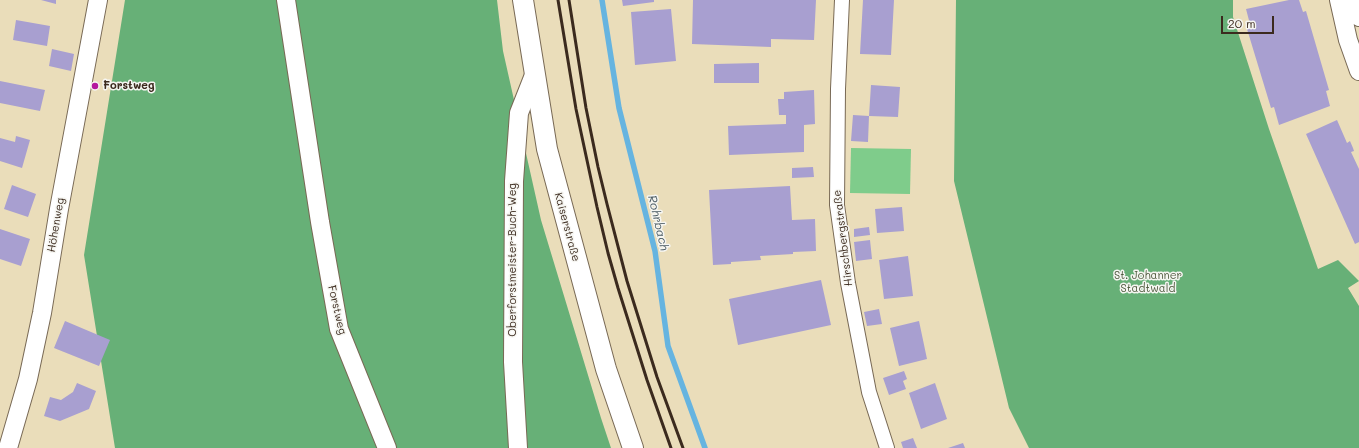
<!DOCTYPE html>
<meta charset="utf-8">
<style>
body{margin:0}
#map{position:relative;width:1359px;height:448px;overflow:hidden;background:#eaddba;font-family:Mali,sans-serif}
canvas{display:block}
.scale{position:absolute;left:1221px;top:16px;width:53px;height:18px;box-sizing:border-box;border:2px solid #3b2a1e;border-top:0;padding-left:5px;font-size:12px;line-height:14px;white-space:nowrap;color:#3b2a1e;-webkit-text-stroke:3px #f6f6f2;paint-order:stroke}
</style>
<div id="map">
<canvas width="1359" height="448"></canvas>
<div class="scale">20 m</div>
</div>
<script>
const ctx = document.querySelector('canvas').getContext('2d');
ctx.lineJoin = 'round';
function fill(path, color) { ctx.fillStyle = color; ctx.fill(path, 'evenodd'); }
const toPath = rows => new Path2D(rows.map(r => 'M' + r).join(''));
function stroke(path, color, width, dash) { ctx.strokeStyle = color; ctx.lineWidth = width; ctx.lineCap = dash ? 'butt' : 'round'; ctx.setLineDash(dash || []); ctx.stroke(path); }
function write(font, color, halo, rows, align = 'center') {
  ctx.font = font + ' Mali,sans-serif'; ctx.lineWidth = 3; ctx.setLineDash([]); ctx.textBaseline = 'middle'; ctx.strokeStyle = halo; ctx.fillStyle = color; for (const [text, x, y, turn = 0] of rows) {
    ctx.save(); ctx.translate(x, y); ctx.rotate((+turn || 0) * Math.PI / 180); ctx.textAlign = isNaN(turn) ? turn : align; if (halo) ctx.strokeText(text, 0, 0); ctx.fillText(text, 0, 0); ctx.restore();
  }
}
fill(toPath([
 [851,148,911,149,910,194,850,193]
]), '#7fcc8b');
fill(toPath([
 [125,0,497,0,503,51,541,220,601,418,611,448,115,448,84,255],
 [956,0,1233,0,1233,17,1269,129,1318,269,1338,260,1359,281,1348,288,1359,306,1359,448,1029,448,1009,408,954,181]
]), '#67b077');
stroke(toPath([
 [602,0,619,108,655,251,668,346,705,448]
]), '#66b4e0', 5.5);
fill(toPath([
 [41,0,56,0,56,4],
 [622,0,654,0,654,2,623,6],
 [693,0,816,0,814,40,771,39,771,47,692,44],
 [863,0,894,0,891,55,860,54],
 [1289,0,1299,0,1303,12,1306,11,1329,90,1326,91,1330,106,1279,125,1274,107,1271,108,1247,29,1251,28,1246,9],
 [671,9,676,61,635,65,631,12],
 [16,20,50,26,47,46,13,40],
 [52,49,74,54,71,71,49,66],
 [759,63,759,83,714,83,714,64],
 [0,81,45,90,40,111,0,103],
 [871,85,900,87,898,117,869,116],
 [814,90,815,124,804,125,804,152,729,155,728,126,786,124,786,115,779,115,778,99,784,99,784,92],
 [853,115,869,116,868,142,851,141],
 [1337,120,1347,143,1350,141,1353,148,1354,151,1351,152,1359,169,1359,242,1355,244,1306,134],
 [16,136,30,140,22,168,0,161,0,138,15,142],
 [813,167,814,177,792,178,792,168],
 [12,185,36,194,28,217,4,209],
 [790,186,792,220,815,219,816,251,793,252,793,254,760,256,761,260,731,262,731,264,713,265,709,190],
 [902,207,904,231,877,233,875,209],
 [869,227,870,235,854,237,854,229],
 [0,229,30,239,21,266,0,259],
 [870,240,872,259,856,261,854,242],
 [908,256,913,296,884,299,879,260],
 [821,280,831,325,738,345,729,299],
 [879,309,882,324,867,326,864,312],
 [65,321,110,340,99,366,54,348],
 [919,321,927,359,899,366,890,328],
 [904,371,907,379,903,381,906,389,889,395,883,378],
 [77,383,96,391,89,409,60,421,44,416,50,397,61,400,73,392],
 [935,383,947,419,921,429,909,393],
 [913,438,917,448,903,448,901,442],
 [963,443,965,448,948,448]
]), '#a89fd0');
const minor = toPath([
 [842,0,838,89,837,205,848,283,869,392,887,448]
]);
const tertiary = toPath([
 [286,0,320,222,339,329,387,448],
 [1339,0,1348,40,1359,71],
 [1349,0,1359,17],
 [8,448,28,379,42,313,59,209,98,0],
 [518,448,513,362,514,181,519,113,534,75]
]);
const secondary = toPath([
 [523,0,547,149,606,369,633,448]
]);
stroke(minor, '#786955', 16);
stroke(tertiary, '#786955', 20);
stroke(secondary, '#786955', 22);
stroke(minor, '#fff', 14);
stroke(tertiary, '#fff', 18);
stroke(secondary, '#fff', 20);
stroke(toPath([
 [558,0,576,109,597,207,608,253,618,288,647,380,671,448],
 [569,0,586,108,598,167,607,204,627,281,657,377,683,448]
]), '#3b2a1e', 3);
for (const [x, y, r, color] of [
 [95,86,4,"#b5179e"]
]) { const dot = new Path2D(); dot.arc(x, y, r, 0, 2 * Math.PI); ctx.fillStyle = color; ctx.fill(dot); stroke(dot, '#f6f6f2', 1.5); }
write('bold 11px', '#3b2a1e', '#f6f6f2', [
 ["Forstweg",103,86]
], 'left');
write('11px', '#3b2a1e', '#f6f6f2', [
 ["Höhenweg",56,225,-80],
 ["Kaiserstraße",567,227,75],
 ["Hirschbergstraße",843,238,-97],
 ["Oberforstmeister-Buch-Weg",513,260,-90],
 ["Forstweg",337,310,77]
]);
write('11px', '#4f5b3f', '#f6f6f2', [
 ["St. Johanner",1148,276],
 ["Stadtwald",1148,289]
]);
write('italic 12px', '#4a5a62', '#f6f6f2', [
 ["Rohrbach",658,223,77]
]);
</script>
